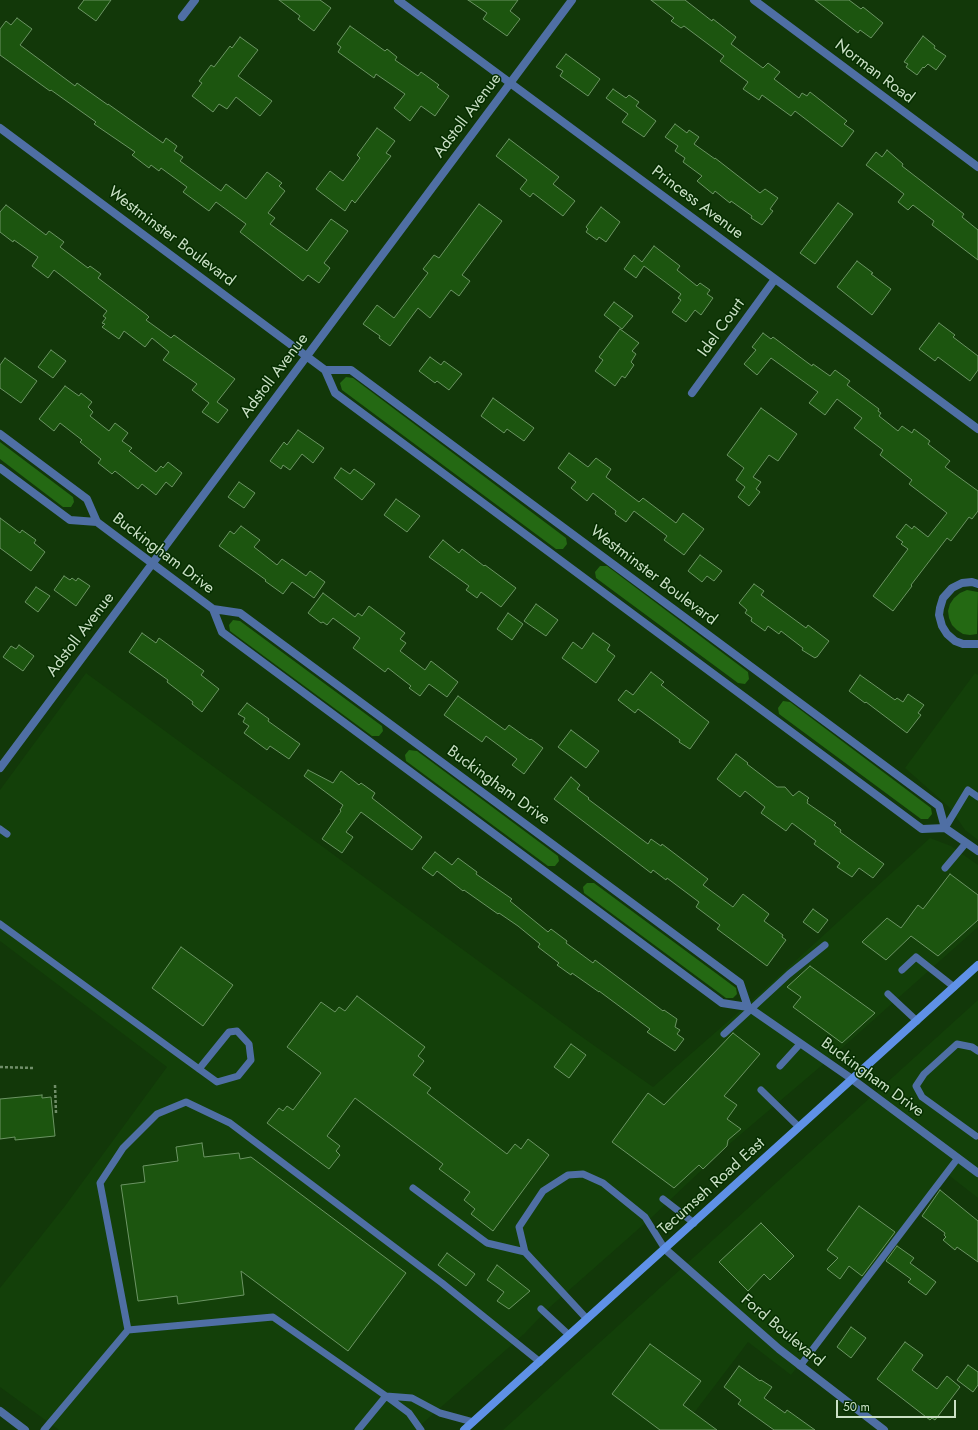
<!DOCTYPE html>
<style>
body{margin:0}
#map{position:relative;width:978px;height:1430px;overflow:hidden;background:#123809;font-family:Jost,sans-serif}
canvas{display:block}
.scale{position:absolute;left:836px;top:1400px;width:120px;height:18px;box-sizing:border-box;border:2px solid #cae0c5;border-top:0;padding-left:5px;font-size:12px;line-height:14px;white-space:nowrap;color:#cae0c5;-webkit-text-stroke:3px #062e00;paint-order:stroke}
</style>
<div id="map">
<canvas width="978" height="1430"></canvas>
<div class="scale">50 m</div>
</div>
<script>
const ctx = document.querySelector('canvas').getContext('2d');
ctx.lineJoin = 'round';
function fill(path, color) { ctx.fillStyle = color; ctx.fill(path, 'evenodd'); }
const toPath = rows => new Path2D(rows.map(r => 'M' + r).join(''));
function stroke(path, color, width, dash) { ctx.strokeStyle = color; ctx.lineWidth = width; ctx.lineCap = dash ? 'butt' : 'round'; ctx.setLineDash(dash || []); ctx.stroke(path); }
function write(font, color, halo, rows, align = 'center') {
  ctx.font = font + ' Jost,sans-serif'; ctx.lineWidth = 3; ctx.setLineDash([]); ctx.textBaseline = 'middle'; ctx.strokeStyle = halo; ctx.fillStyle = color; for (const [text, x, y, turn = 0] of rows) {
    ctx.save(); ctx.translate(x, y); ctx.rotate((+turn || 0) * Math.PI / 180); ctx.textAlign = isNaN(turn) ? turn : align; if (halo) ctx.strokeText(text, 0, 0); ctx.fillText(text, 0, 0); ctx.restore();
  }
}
fill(toPath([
 [86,673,582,1037,653,1087,757,996,930,838,951,846,978,865,978,927,834,1055,727,1146,652,1217,550,1307,524,1334,415,1430,59,1430,0,1387,0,1288,65,1206,167,1067,0,941,0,790],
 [975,673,978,675,978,840,965,830,950,808,905,768],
 [978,1000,978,1198,946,1173,791,1375,748,1342,681,1430,503,1430]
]), '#134009');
fill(toPath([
 [346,377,353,378,566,538,567,544,563,549,556,549,342,390,340,383],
 [0,442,73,497,74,502,71,507,63,507,0,459],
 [600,566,607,566,748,672,749,679,745,684,738,683,596,578,595,572],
 [967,590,978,592,977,634,970,635,963,634,957,630,952,625,949,618,948,611,950,604,954,598,960,593],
 [233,620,240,621,382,726,383,731,379,736,372,736,230,631,229,625],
 [783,701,790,702,931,808,932,814,928,819,921,819,779,714,778,708],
 [409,750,417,751,558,856,559,861,555,866,548,866,406,761,405,755],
 [587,883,594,883,736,988,737,994,733,998,726,998,584,893,583,887]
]), '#246913');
const building = toPath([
 [84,0,111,0,96,21,78,8,84,0],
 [279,0,320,0,331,8,314,31,298,19,300,16,279,0],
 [468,0,518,0,510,11,520,19,507,36,483,19,487,13,468,0],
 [651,0,685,0,712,21,713,19,736,37,731,44,763,68,768,63,780,72,774,79,799,98,802,93,807,96,810,92,847,121,844,124,854,131,842,147,795,111,791,116,762,95,759,100,743,89,748,82,720,61,724,56,684,26,681,28,671,21,674,18,651,0],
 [815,0,849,0,861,9,863,7,883,23,871,38,860,30,858,33,815,0],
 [17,18,32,29,20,45,75,86,77,83,108,105,108,104,163,143,166,138,177,146,174,151,183,157,180,161,221,191,226,184,246,199,267,172,282,183,279,186,285,191,268,213,275,218,270,224,307,251,331,219,348,231,324,263,330,268,319,283,308,275,303,281,240,232,246,224,216,202,209,211,183,192,187,187,161,168,159,171,151,165,149,168,132,155,135,152,94,124,96,122,51,90,50,91,0,55,0,29,6,21,11,25,17,18],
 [350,26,385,51,387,49,397,57,395,60,418,76,421,72,439,85,437,87,449,96,435,116,421,106,410,121,394,108,405,94,376,74,374,78,338,52,341,47,337,44,350,26],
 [923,36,935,46,934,48,946,56,936,70,928,64,924,68,923,67,917,75,906,67,908,64,904,62,923,36],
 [240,37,258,50,238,76,272,101,260,116,236,97,227,109,219,104,213,112,192,96,202,83,199,81,211,65,214,67,230,46,232,48,240,37],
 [566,54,600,79,588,96,560,76,563,71,556,67,566,54],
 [613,89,626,98,629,95,639,102,636,106,656,121,644,137,622,122,628,114,606,98,613,89],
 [675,124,687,133,689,130,699,137,694,144,715,159,715,158,760,193,765,189,778,198,770,209,773,211,762,225,751,218,752,216,731,201,730,203,715,191,713,194,697,181,702,176,683,162,685,158,675,151,678,146,665,137,675,124],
 [377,128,395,141,386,153,391,156,355,203,352,200,345,211,316,189,330,171,343,181,360,158,357,155,377,128],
 [509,139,559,177,553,184,575,201,563,216,533,193,530,197,520,189,527,180,496,156,509,139],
 [887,150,903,164,902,166,964,214,962,217,978,230,978,260,932,225,934,221,913,205,908,210,898,202,904,194,866,165,876,152,882,157,887,150],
 [838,203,853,214,815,264,800,253,838,203],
 [479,204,502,221,462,275,470,281,459,296,451,290,430,318,418,308,390,346,379,338,380,336,363,324,377,305,394,318,428,273,423,269,434,255,439,258,479,204],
 [6,205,46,235,49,231,64,242,60,247,88,268,90,266,101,274,98,278,147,315,149,317,146,320,171,338,174,335,235,379,217,402,228,410,218,423,202,412,209,403,192,390,197,384,163,360,169,352,152,338,145,347,124,331,119,339,102,327,105,324,102,323,106,318,103,316,107,311,54,270,48,278,32,266,38,257,14,240,13,242,0,232,0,212,6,205],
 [601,207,620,222,606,242,599,237,597,240,586,232,588,229,586,227,601,207],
 [654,246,680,266,677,270,697,286,700,283,710,290,707,294,713,298,701,315,695,310,686,322,672,312,681,300,678,298,681,294,644,266,636,278,624,269,634,255,642,262,654,246],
 [857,261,873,273,871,274,891,289,872,315,837,287,857,261],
 [614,302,633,316,622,329,604,315,614,302],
 [939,323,955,335,953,337,978,356,978,370,970,381,938,357,935,361,919,349,939,323],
 [620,329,639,343,632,351,636,354,631,362,634,365,625,378,622,376,615,386,595,371,603,360,599,357,620,329],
 [763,333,771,339,773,337,812,366,813,364,830,376,835,370,850,381,847,385,879,409,878,411,881,413,879,416,898,431,902,426,912,433,914,429,930,441,928,444,950,461,945,467,978,491,978,511,972,519,969,517,951,541,947,538,911,585,912,586,893,611,873,596,908,549,901,544,903,542,896,537,906,524,912,529,914,526,928,537,947,513,909,484,912,480,880,455,883,450,854,428,862,418,837,399,825,415,809,403,818,392,771,358,757,375,744,364,756,350,752,347,763,333],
 [51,350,66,361,53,378,38,367,51,350],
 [430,357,441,365,444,361,462,374,449,390,437,381,435,383,419,371,430,357],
 [5,358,37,381,21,403,0,388,0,365,5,358],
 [65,386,79,396,81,393,92,402,88,407,93,412,90,416,109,431,115,423,128,433,122,441,132,448,129,451,156,472,161,466,163,468,168,462,182,473,172,487,166,482,156,495,142,484,138,489,115,471,112,474,98,463,101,459,80,442,82,440,60,423,54,431,39,419,65,386],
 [493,398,534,428,524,441,507,429,504,433,481,416,493,398],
 [761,408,797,434,778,461,769,455,753,477,761,482,756,489,760,492,749,506,738,497,745,487,736,480,744,468,727,455,761,408],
 [298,430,324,448,313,463,302,454,290,470,283,465,281,469,270,461,284,442,287,445,298,430],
 [569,453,588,467,596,458,611,469,606,477,639,502,643,498,676,523,683,513,704,529,684,555,664,540,667,536,634,511,626,522,615,514,616,511,593,493,587,501,571,488,576,482,558,468,569,453],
 [341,468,350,474,354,469,375,484,362,500,334,478,341,468],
 [239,482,255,493,244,508,228,497,239,482],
 [396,499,420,516,407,532,384,515,396,499],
 [0,518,20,533,22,530,36,540,34,543,45,552,31,571,0,548,0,518],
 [241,526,260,540,254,547,277,565,282,559,306,576,310,571,325,582,314,598,292,582,283,594,265,581,266,580,219,546,230,531,234,534,241,526],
 [443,540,459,553,462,549,484,566,485,565,516,588,501,607,481,592,477,598,466,590,469,586,429,557,443,540],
 [700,555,722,571,714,581,707,576,702,582,688,571,700,555],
 [64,576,70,580,72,578,76,581,78,578,90,586,76,606,54,590,64,576],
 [754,584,764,591,761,595,806,628,808,625,829,641,817,657,816,657,815,658,802,650,803,648,781,631,779,634,768,626,765,631,751,621,752,618,745,613,747,610,739,603,754,584],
 [36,587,50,596,38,612,25,602,36,587],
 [323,593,355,617,358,613,362,616,369,606,405,633,400,639,406,643,400,651,425,670,431,661,458,682,447,697,429,684,420,696,409,688,411,686,388,668,385,672,353,648,360,638,333,618,327,625,323,622,321,623,308,613,323,593],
 [536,604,558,620,546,636,524,621,536,604],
 [508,613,523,624,512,640,497,629,508,613],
 [142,633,156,643,159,638,204,671,201,675,219,689,202,712,192,704,193,702,167,682,168,680,129,652,142,633],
 [593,633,610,645,607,650,615,656,596,683,562,658,573,642,582,649,593,633],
 [19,645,34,656,23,671,3,657,11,646,16,649,19,645],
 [651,672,664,682,661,685,709,722,690,749,679,742,680,740,638,709,635,713,618,700,626,690,633,695,651,672],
 [860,675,895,700,897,698,903,702,908,694,924,705,918,713,921,715,907,733,866,702,865,703,849,691,860,675],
 [458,696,505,730,509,725,530,740,531,739,543,748,524,774,512,765,517,759,486,736,482,742,444,715,458,696],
 [247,703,269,719,268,721,300,744,289,759,270,746,267,750,244,733,249,726,243,722,245,718,238,714,247,703],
 [571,730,599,751,586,768,558,747,571,730],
 [736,754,748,763,747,764,777,787,785,787,793,796,799,791,809,798,807,800,808,801,807,803,836,823,834,825,841,830,840,832,884,864,873,878,859,868,852,877,837,867,840,863,814,844,816,841,792,823,786,831,761,813,765,807,745,791,740,797,717,779,736,754],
 [308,770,333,783,341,771,359,785,361,783,375,793,372,798,422,837,412,850,361,812,346,832,353,837,342,853,322,839,341,811,340,810,343,805,304,776,308,770],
 [571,777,580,785,577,789,589,798,588,799,648,844,651,839,661,846,662,844,708,879,703,885,733,907,743,894,769,914,764,921,783,935,782,937,786,940,767,966,717,929,720,925,696,907,699,902,667,878,666,880,653,870,651,873,554,799,571,777],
 [435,852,452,865,458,858,477,872,476,874,512,899,510,901,548,932,551,929,567,941,566,943,593,963,595,960,663,1011,664,1010,677,1019,675,1027,680,1030,677,1034,684,1039,675,1051,647,1032,650,1029,599,991,599,992,572,973,571,975,557,965,559,963,538,947,540,944,518,926,499,913,498,914,464,890,463,891,437,871,433,876,422,868,435,852],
 [950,874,978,895,978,920,938,956,911,936,886,960,862,942,887,918,901,928,918,905,923,909,950,874],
 [813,909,828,920,818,933,803,922,813,909],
 [181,947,233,985,203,1026,152,988,181,947],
 [810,966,875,1013,842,1043,793,1007,801,997,787,987,810,966],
 [357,996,425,1047,418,1056,424,1061,413,1075,431,1088,427,1093,507,1154,515,1144,521,1149,528,1139,549,1155,493,1231,471,1214,475,1209,464,1200,470,1192,439,1169,443,1164,355,1098,327,1136,340,1146,336,1151,340,1155,329,1169,267,1123,279,1108,283,1111,287,1106,293,1110,321,1073,287,1047,321,1002,335,1012,339,1007,345,1011,357,996],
 [733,1033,760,1054,724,1096,737,1105,727,1119,741,1129,728,1140,727,1146,703,1169,699,1165,674,1188,612,1142,648,1093,664,1105,733,1033],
 [571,1044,586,1055,569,1078,554,1067,571,1044],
 [42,1095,42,1098,51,1097,55,1136,15,1140,15,1137,0,1139,0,1099,42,1095],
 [202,1143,204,1157,239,1153,240,1159,251,1157,406,1273,348,1351,241,1271,244,1295,178,1304,177,1296,138,1301,121,1185,145,1182,143,1166,178,1161,176,1147,202,1143],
 [940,1190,978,1221,978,1262,957,1247,955,1250,943,1240,946,1237,944,1235,945,1233,922,1216,940,1190],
 [859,1206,895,1232,862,1276,849,1266,840,1279,827,1269,838,1258,827,1250,859,1206],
 [761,1223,794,1256,770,1280,764,1274,748,1291,719,1262,761,1223],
 [897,1246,914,1258,910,1263,936,1282,926,1295,908,1282,911,1279,886,1261,897,1246],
 [447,1253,475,1274,466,1286,438,1265,447,1253],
 [497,1265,530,1291,509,1309,497,1301,504,1292,487,1280,497,1265],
 [851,1327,866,1338,851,1358,837,1347,851,1327],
 [905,1342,923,1355,912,1370,937,1389,947,1376,960,1387,935,1420,932,1418,930,1420,877,1379,905,1342],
 [650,1344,701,1381,683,1405,717,1430,660,1430,612,1394,650,1344],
 [968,1365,978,1372,978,1385,973,1392,957,1380,968,1365],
 [739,1366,760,1381,761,1380,772,1387,764,1398,785,1413,787,1410,815,1430,774,1430,738,1404,741,1400,724,1387,739,1366]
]);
fill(building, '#1c550f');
stroke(building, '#6b9463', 1);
stroke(toPath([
 [0,1067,33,1068],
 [55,1085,56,1113]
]), '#708e69', 2.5, [3, 2]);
stroke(toPath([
 [945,828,968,790,978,797],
 [0,829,7,834],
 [945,868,966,843],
 [0,924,199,1069,217,1082,238,1076,251,1060,249,1044,237,1031,229,1032,199,1069],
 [902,970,916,957,954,987],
 [888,994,917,1021],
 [724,1034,789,974,825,945],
 [780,1066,800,1044],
 [761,1090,799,1127],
 [976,1136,922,1097,916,1086,924,1074,957,1044,972,1047,978,1051],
 [413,1188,487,1243,525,1252],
 [663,1199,694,1223],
 [541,1309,569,1335],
 [587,1319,525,1252,519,1227,543,1191,568,1175,583,1174,603,1183,645,1217,665,1249],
 [128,1330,273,1317,386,1396,409,1413,421,1430],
 [800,1366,958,1158],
 [386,1396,412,1398,440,1413,473,1422],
 [44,1430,128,1330,100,1183,123,1148,157,1114,186,1102,230,1123,442,1283,540,1362],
 [358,1430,386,1396]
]), '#4f6fa4', 7);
stroke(toPath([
 [398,0,978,429],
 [754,0,978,167],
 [182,17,195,0],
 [0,128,325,370,335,393,922,829,945,828,978,851],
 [325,370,351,370,939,806,945,828],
 [692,393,775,279],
 [0,434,87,499,97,522,213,609,240,613,740,983,748,1007],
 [0,468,70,520,97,522],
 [978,584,972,582,962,583,952,588,943,598,940,608,939,615,942,626,947,634,955,641,963,644,978,644],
 [213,609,222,632,722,1003,748,1007,751,1009,852,1079,978,1173],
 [0,768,572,0],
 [665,1249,779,1349,884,1430],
 [0,1411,25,1430]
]), '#4f6fa4', 8);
stroke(toPath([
 [464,1430,978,965]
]), '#5f91e7', 8);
write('16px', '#cae0c5', '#062e00', [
 ["Norman Road",874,72,37],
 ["Adstoll Avenue",468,116,-53],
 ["Princess Avenue",697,203,37],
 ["Westminster Boulevard",171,237,37],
 ["Idel Court",722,328,-54],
 ["Adstoll Avenue",275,376,-53],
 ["Buckingham Drive",163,554,37],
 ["Westminster Boulevard",653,576,37],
 ["Adstoll Avenue",81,635,-53],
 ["Buckingham Drive",498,786,36],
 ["Buckingham Drive",872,1078,36],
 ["Tecumseh Road East",712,1187,-42],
 ["Ford Boulevard",782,1331,40]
]);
</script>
